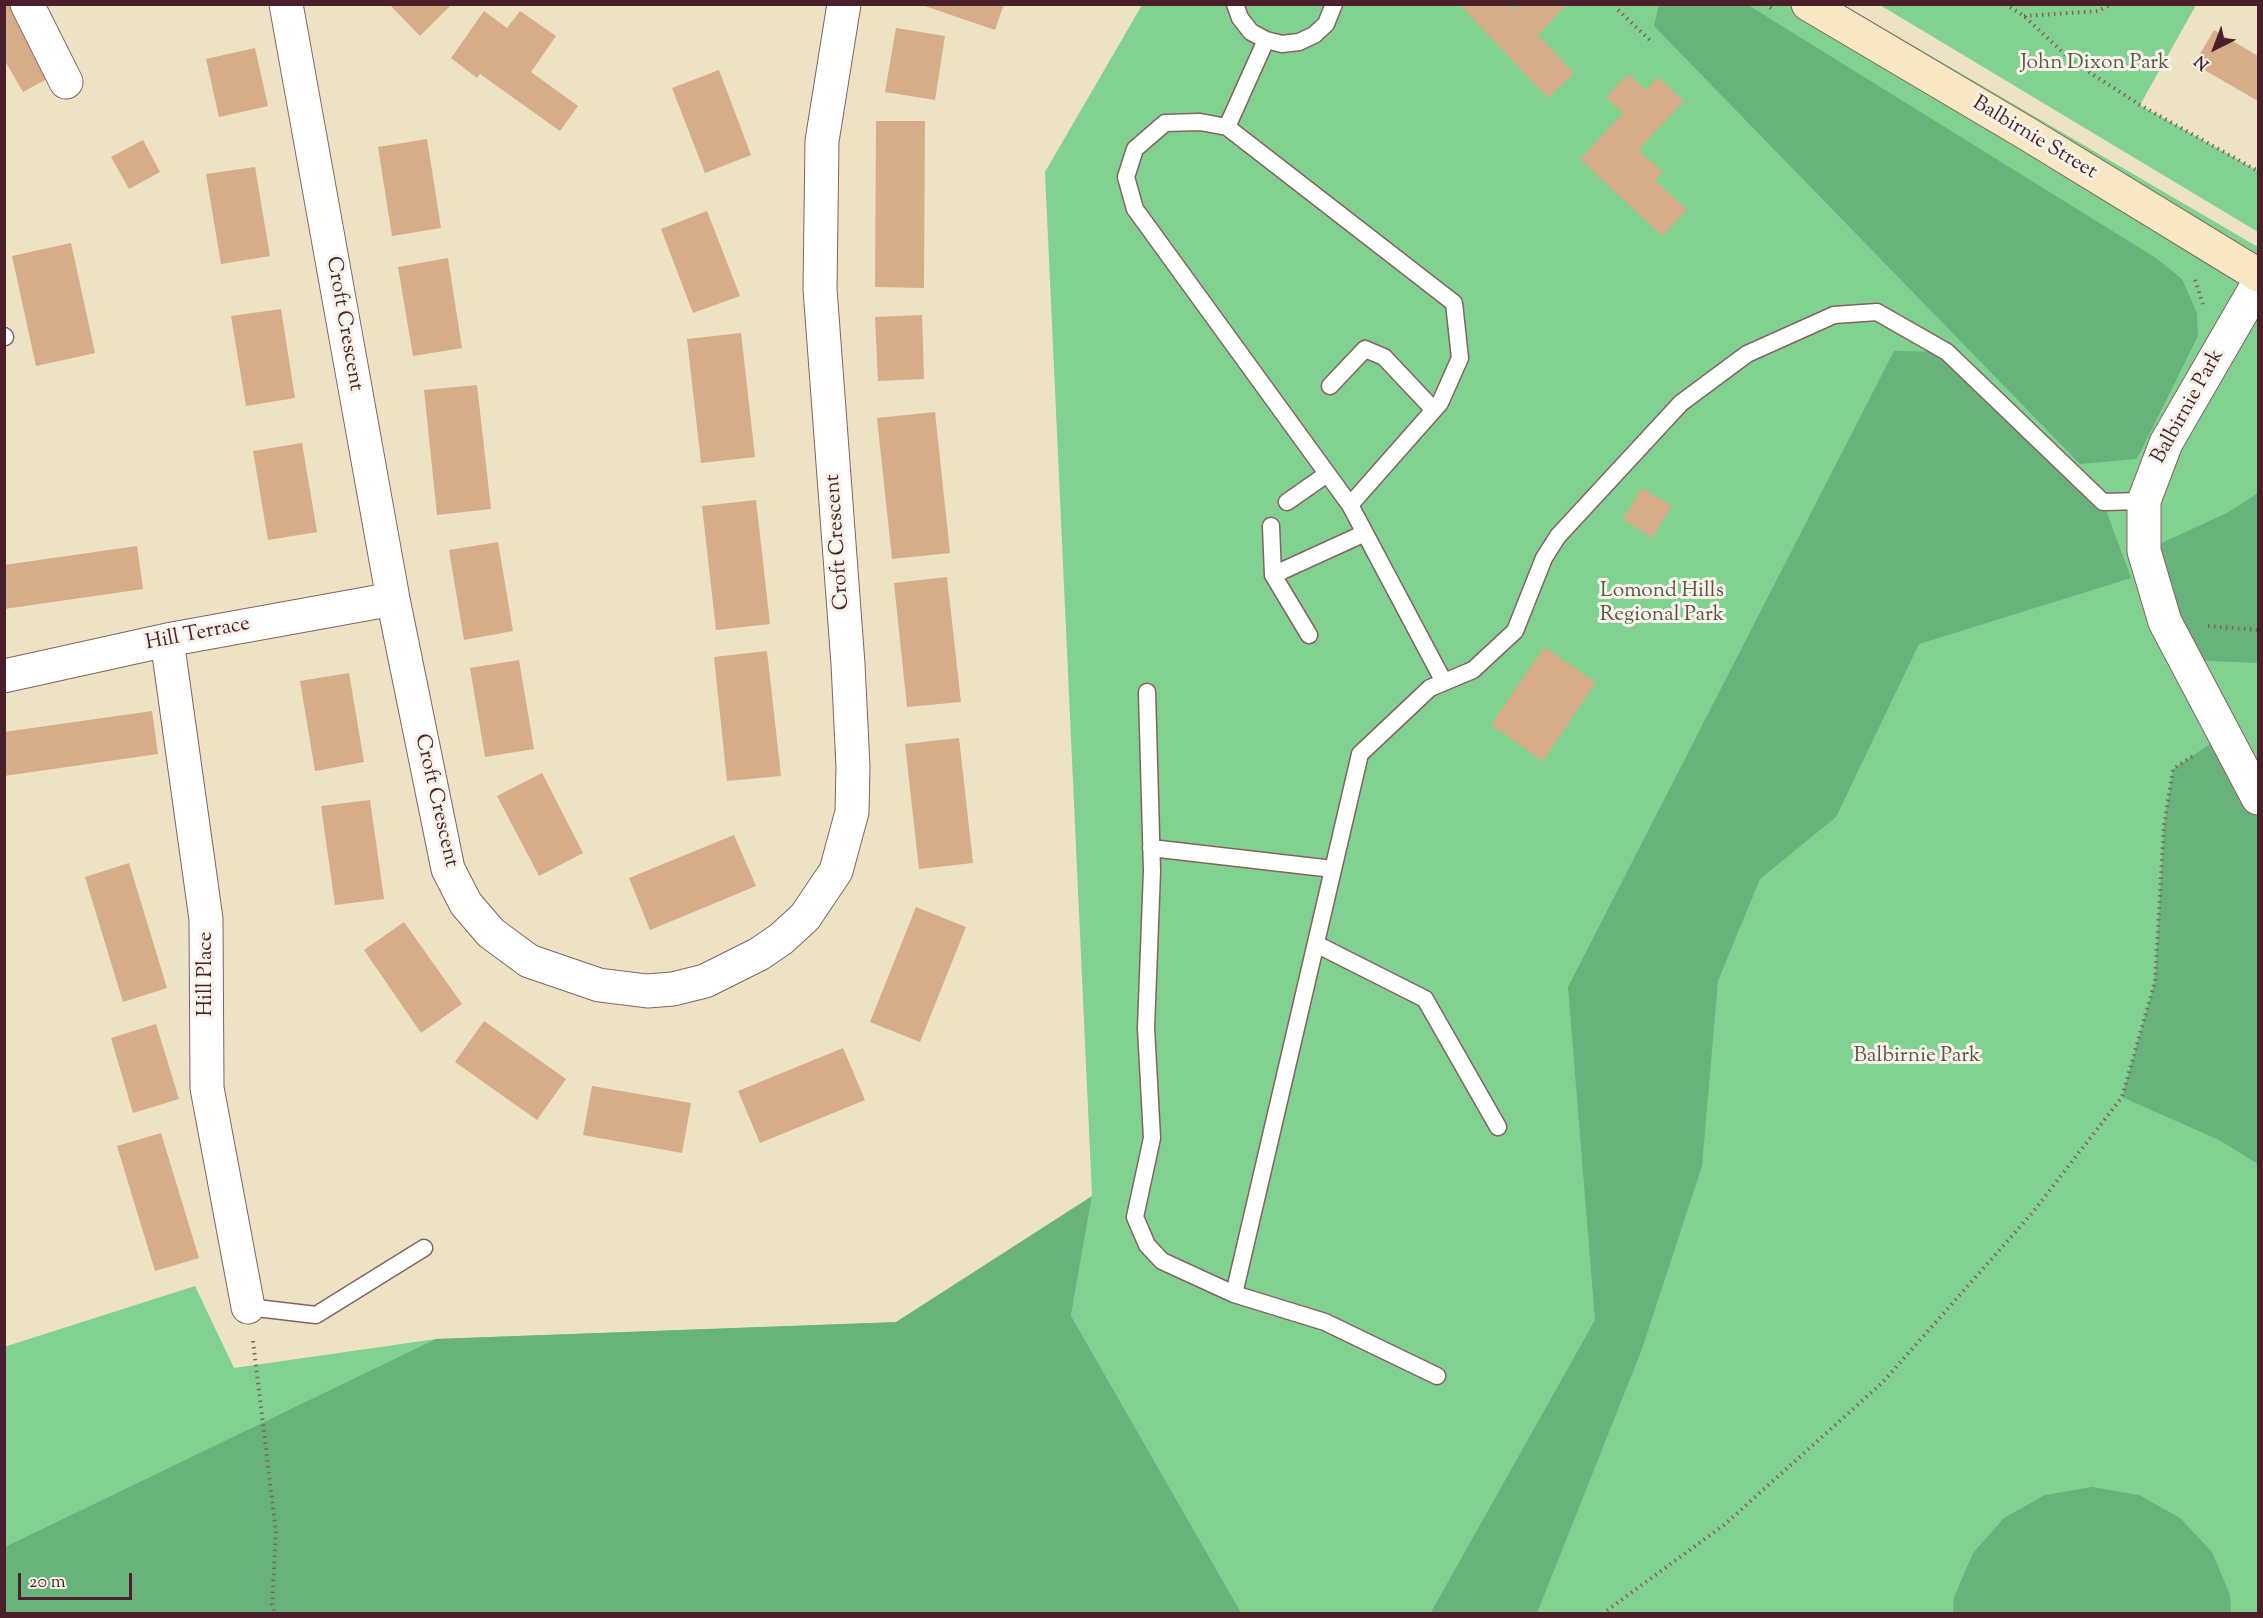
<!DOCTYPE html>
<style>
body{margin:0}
#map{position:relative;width:2263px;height:1618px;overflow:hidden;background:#ede2c3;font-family:"Sorts Mill Goudy",serif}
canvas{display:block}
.frame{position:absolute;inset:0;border:6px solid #4a1f2b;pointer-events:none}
.north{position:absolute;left:2185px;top:18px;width:60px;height:60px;-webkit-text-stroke:4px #f7f3e8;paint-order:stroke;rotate:222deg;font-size:16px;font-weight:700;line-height:24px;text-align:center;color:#4a1f2b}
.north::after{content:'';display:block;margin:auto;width:21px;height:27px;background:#4a1f2b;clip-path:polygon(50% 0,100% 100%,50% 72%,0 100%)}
.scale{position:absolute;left:18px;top:1573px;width:114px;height:27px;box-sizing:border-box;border:3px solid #4a1f2b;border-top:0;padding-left:8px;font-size:18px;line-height:21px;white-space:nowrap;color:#4a1f2b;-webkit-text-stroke:4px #f7f3e8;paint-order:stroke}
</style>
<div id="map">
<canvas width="2263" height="1618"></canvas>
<div class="frame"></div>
<div class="north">N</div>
<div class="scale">20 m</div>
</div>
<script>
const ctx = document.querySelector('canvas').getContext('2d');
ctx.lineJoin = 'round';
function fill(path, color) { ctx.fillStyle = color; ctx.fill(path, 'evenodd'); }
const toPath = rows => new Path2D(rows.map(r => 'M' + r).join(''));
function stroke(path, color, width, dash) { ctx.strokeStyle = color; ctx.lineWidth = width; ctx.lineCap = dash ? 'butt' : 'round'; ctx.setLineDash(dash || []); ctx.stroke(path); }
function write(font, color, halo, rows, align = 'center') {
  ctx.font = font + ' "Sorts Mill Goudy",serif'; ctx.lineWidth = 6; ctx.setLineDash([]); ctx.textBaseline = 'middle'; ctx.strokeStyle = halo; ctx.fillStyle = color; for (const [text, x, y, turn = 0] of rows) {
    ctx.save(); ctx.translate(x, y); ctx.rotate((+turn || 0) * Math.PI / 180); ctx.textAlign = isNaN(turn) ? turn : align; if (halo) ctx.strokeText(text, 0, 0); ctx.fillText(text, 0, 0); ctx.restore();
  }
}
fill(toPath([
 [1142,5,1844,5,2258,247,2258,1613,5,1613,4,1347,195,1286,234,1368,436,1339,1071,1316,1092,1195,1045,172],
 [1880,5,2196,5,2140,105,2258,171,2258,232]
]), '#81d191');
fill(toPath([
 [1659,4,1748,5,2156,258,2182,279,2197,313,2198,336,2137,459,2080,464,1654,26],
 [1894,351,1947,352,2103,502,2131,578,1919,644,1836,817,1760,879,1718,981,1702,1166,1642,1349,1537,1613,1430,1614,1595,1320,1568,987],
 [2258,493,2258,663,2185,660,2144,551,2227,513],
 [2225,734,2258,798,2258,1164,2219,1140,2122,1097,2155,981,2164,825,2173,769],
 [1092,1196,1071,1316,1241,1613,5,1613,5,1547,436,1339,896,1322],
 [2092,1487,2139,1495,2180,1518,2212,1552,2230,1595,2231,1613,1953,1613,1954,1597,1973,1553,2004,1518,2045,1495]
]), '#68b37b');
fill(toPath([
 [4,4,19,4,56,74,23,92,4,59],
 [389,4,452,4,420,36],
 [919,4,1004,4,995,30],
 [1459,4,1509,4,1514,10,1520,4,1567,4,1538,35,1574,73,1548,98],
 [484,11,507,28,520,11,556,36,531,72,578,106,560,131,480,74,477,78,451,58],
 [896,28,945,36,935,100,885,92],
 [2214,30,2258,56,2258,101,2194,64],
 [255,48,268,106,219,117,206,59],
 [719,70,751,155,705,173,672,88],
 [1628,74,1646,90,1658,77,1684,101,1638,150,1663,172,1655,180,1687,210,1662,236,1580,159,1623,113,1606,97],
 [876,121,925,121,924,288,875,287],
 [427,139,441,228,392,236,378,147],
 [143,140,160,172,129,189,111,157],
 [255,167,270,256,221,264,206,174],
 [707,211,740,296,693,313,661,229],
 [71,243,95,353,36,366,12,256],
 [448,258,462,348,413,356,398,267],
 [281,309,295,398,246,406,231,316],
 [922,315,924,379,878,381,875,317],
 [741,333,755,457,701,463,687,339],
 [477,385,491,509,437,515,424,390],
 [935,412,950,553,892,559,877,418],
 [302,443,317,532,268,540,253,451],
 [1642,488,1672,506,1652,538,1623,519],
 [756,500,770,624,716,630,702,506],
 [498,542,513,631,464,640,449,550],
 [137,546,143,589,4,609,4,565],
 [947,577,961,702,907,707,894,583],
 [1544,647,1596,682,1543,761,1491,725],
 [767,651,781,776,727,781,714,657],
 [519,660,534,749,485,757,470,668],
 [349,673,364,762,315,771,300,681],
 [152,711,158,754,4,776,4,732],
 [959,738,973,863,919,869,905,744],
 [542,773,583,853,539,876,497,796],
 [370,800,384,899,335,905,321,806],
 [734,835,756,886,650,930,629,878],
 [129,863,167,988,123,1002,85,877],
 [916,907,966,927,920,1042,870,1022],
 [404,922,462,1004,421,1033,364,950],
 [484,1021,566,1079,537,1120,455,1062],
 [156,1024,179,1099,133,1113,111,1038],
 [843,1048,865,1100,760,1143,738,1091],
 [592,1086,691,1103,682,1153,583,1135],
 [161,1133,199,1258,155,1271,117,1146]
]), '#d7ac89');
const lane = toPath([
 [1235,4,1240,18,1251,32,1266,40,1282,44,1299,42,1314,35,1326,24,1334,4],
 [1227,127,1266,40],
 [4,336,5,337],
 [1330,386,1365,349,1384,357,1434,410],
 [1287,502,1327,474],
 [1350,505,1440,403,1460,358,1454,303,1227,127,1200,122,1165,123,1135,149,1126,177,1135,209,1350,505,1444,682],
 [1271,526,1273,575,1309,635],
 [1273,575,1365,533],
 [1147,692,1152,871,1146,1028,1152,1138,1135,1217,1147,1245,1162,1261,1234,1294,1325,1322,1437,1376],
 [1151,848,1333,869],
 [1316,944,1425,999,1498,1127],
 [1234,1294,1360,754,1430,688,1473,670,1515,631,1544,558,1558,536,1681,403,1747,354,1834,315,1877,312,1947,352,2103,502,2144,501],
 [248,1307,316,1315,424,1248]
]);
const street = toPath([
 [27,4,66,82],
 [286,4,393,599,448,869,466,904,491,933,529,961,599,985,647,991,673,989,705,981,759,954,781,939,805,917,836,871,852,812,853,767,848,664,820,289,822,141,844,4],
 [2258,284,2166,443,2144,501,2144,551,2165,622,2258,798],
 [167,640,206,919,207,1088,248,1307],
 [4,676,167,640,393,599]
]);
const secondary = toPath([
 [1808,4,2026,133,2258,275]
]);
stroke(lane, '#836360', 19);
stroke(street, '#836360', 35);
stroke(secondary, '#836360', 35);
stroke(toPath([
 [1765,4,1774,10],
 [2005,4,2024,16,2072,61,2140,105,2258,171],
 [1618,10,1652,42],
 [2024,16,2098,11,2112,4],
 [2195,280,2203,304],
 [2208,626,2258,630],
 [253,1341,276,1532,272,1605,275,1614],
 [1602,1614,1724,1525,1882,1383,2033,1212,2122,1097,2155,981,2164,825,2173,769,2196,754]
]), '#836360', 4, [1.5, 4.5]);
stroke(lane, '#fff', 16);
stroke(street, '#fff', 33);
stroke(secondary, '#f7e8c3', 33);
write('21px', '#5a544a', '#f7f3e8', [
 ["John Dixon Park",2095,64],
 ["Lomond Hills",1662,592],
 ["Regional Park",1662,616],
 ["Balbirnie Park",1917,1057]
]);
write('21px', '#4a1f2b', '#f7f3e8', [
 ["Balbirnie Street",2034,139,31],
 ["Croft Crescent",343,324,80],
 ["Balbirnie Park",2189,407,-61],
 ["Croft Crescent",839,542,-94],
 ["Hill Terrace",198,635,-11],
 ["Croft Crescent",435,801,77],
 ["Hill Place",207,974,-90]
]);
</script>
